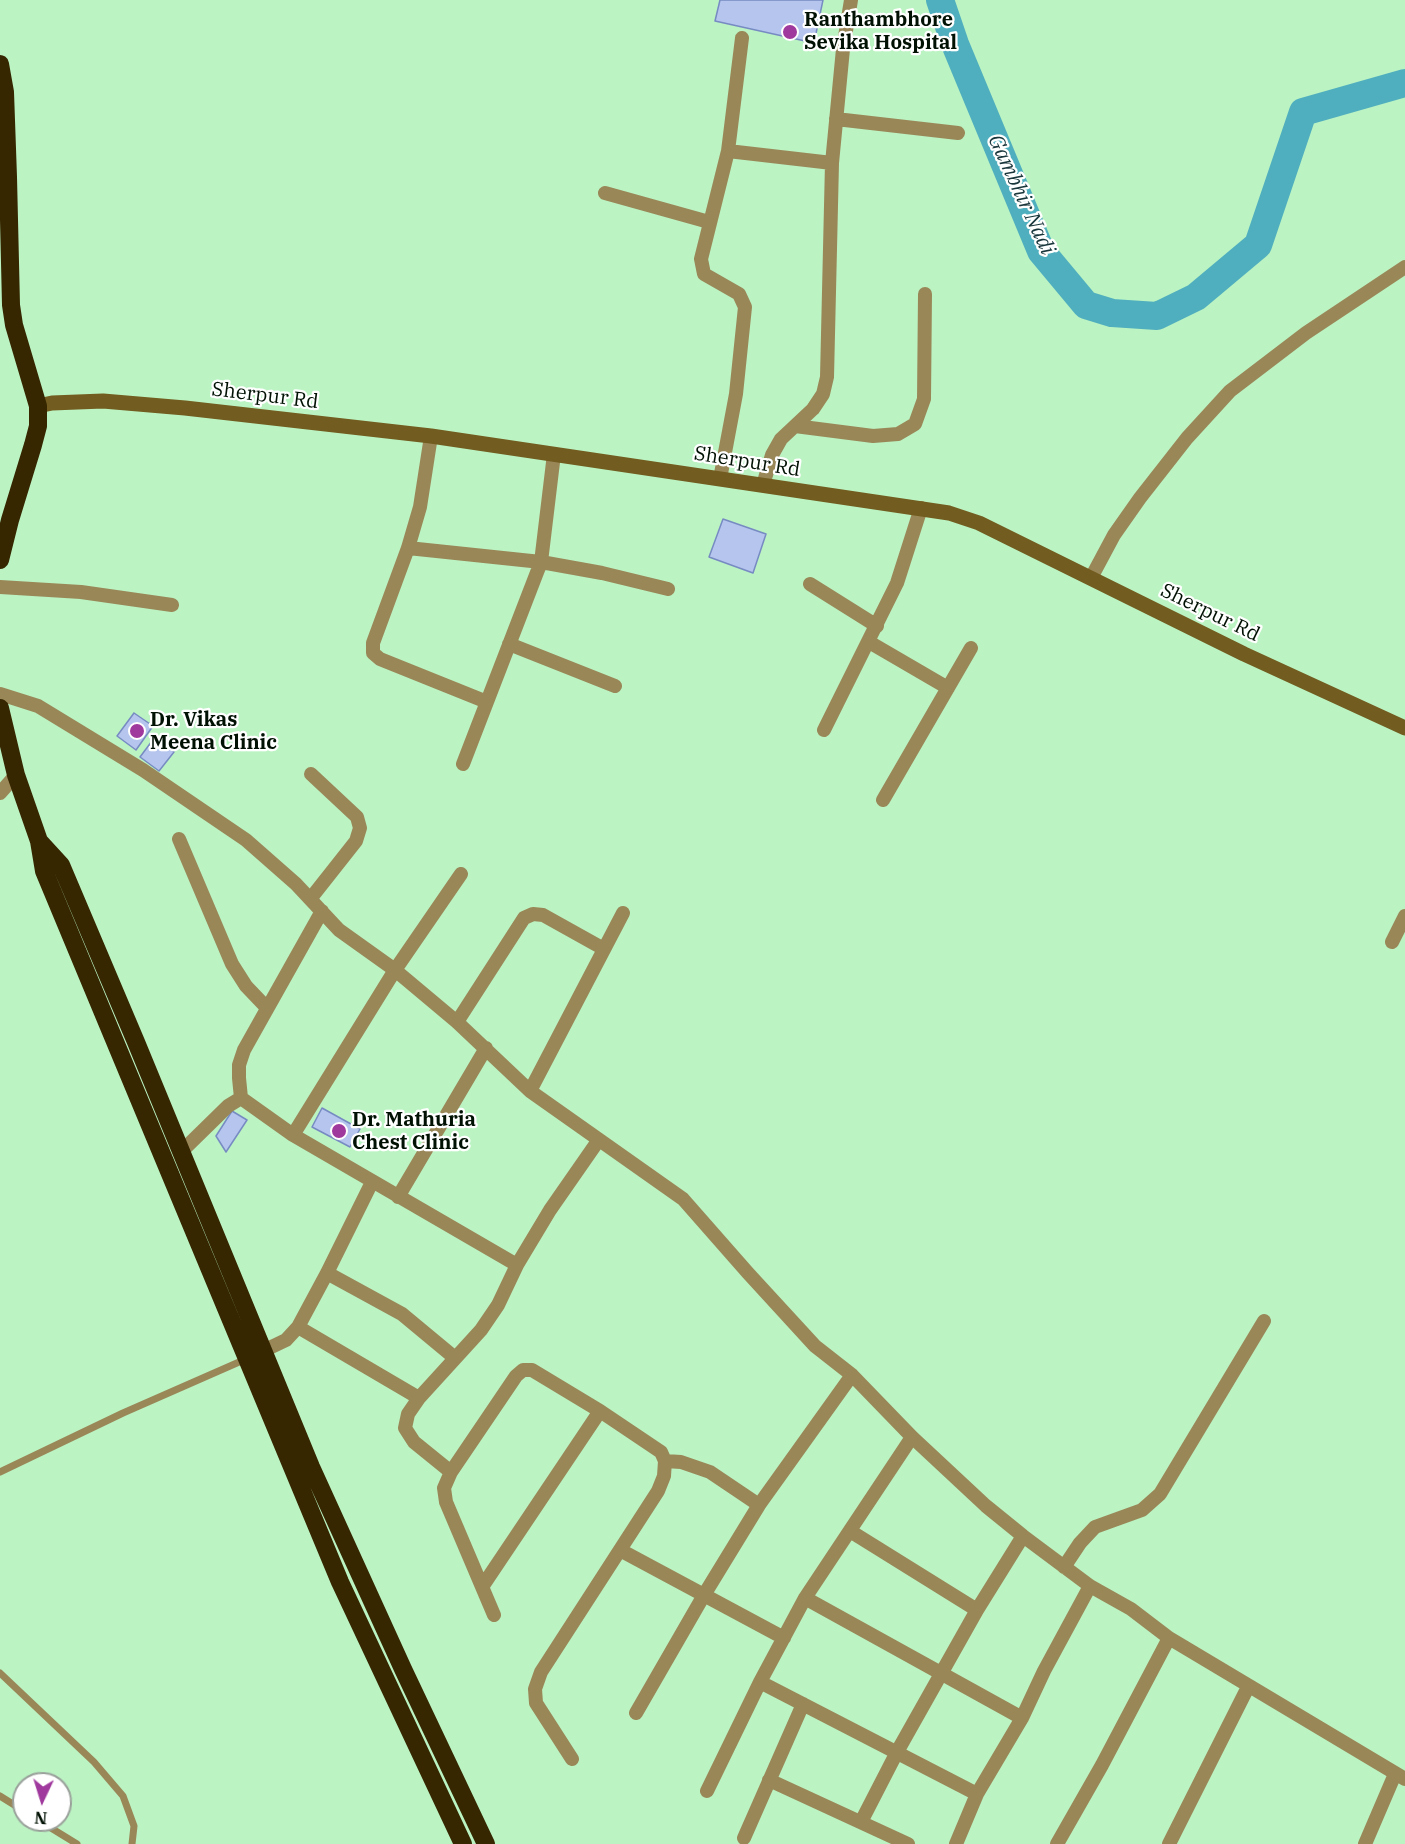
<!DOCTYPE html>
<style>
body{margin:0}
#map{position:relative;width:1405px;height:1844px;overflow:hidden;background:#bbf3c3;font-family:"IBM Plex Serif",serif}
canvas{display:block}
.north{position:absolute;left:12px;top:1772px;width:60px;height:60px;box-sizing:border-box;background:#fff;border:2px solid #99a09a;border-radius:50%;rotate:184deg;font-size:16px;font-weight:700;line-height:24px;text-align:center;color:#001103}
.north::after{content:'';display:block;margin:auto;width:21px;height:27px;background:#a0399d;clip-path:polygon(50% 0,100% 100%,50% 72%,0 100%)}
</style>
<div id="map">
<canvas width="1405" height="1844"></canvas>
<div class="north">N</div>
</div>
<script>
const ctx = document.querySelector('canvas').getContext('2d');
ctx.lineJoin = 'round';
const toPath = rows => new Path2D(rows.map(r => 'M' + r).join(''));
function stroke(path, color, width, dash) { ctx.strokeStyle = color; ctx.lineWidth = width; ctx.lineCap = dash ? 'butt' : 'round'; ctx.setLineDash(dash || []); ctx.stroke(path); }
function fill(path, color) { ctx.fillStyle = color; ctx.fill(path, 'evenodd'); }
function write(font, color, halo, rows, align = 'center') {
  ctx.font = font + ' "IBM Plex Serif",serif'; ctx.lineWidth = 4.5; ctx.setLineDash([]); ctx.textBaseline = 'middle'; ctx.strokeStyle = halo; ctx.fillStyle = color; for (const [text, x, y, turn = 0] of rows) {
    ctx.save(); ctx.translate(x, y); ctx.rotate((+turn || 0) * Math.PI / 180); ctx.textAlign = isNaN(turn) ? turn : align; if (halo) ctx.strokeText(text, 0, 0); ctx.fillText(text, 0, 0); ctx.restore();
  }
}
stroke(toPath([
 [940,0,955,44,1041,251,1086,305,1112,313,1157,316,1196,297,1258,245,1303,112,1405,83]
]), '#50afbe', 28);
const building = toPath([
 [720,0,823,0,814,43,715,21,720,0],
 [723,519,766,534,753,573,709,557,723,519],
 [134,713,153,726,136,750,117,736,134,713],
 [155,737,174,752,159,771,140,757,155,737],
 [322,1108,360,1129,350,1147,312,1127,322,1108],
 [232,1111,247,1120,226,1152,216,1136,232,1111]
]);
fill(building, '#b5c5ee');
stroke(building, '#778bc2', 1.5);
stroke(toPath([
 [0,1472,123,1413,246,1359],
 [0,1673,94,1762,123,1796,134,1826,132,1844],
 [0,1796,24,1811],
 [38,1820,77,1844]
]), '#9a8758', 7);
stroke(toPath([
 [836,119,958,133],
 [728,151,832,163],
 [605,193,709,222],
 [795,426,873,436,898,434,915,424,924,399,925,294],
 [431,436,420,507,408,548,373,643,373,653,380,659,487,702],
 [720,479,736,394,745,307,739,294,704,274,701,259,728,151,742,38],
 [763,485,772,455,781,439,813,409,823,394,827,377,832,163,843,49,851,0],
 [408,548,541,562,602,573,668,589],
 [1091,578,1114,535,1140,498,1187,438,1230,391,1306,333,1405,267],
 [810,584,877,626],
 [0,587,81,592,172,605],
 [869,642,948,688],
 [509,644,615,686],
 [0,694,38,706,143,770,246,840,296,884,339,930,395,970,457,1022,530,1091,683,1199,748,1273,815,1346,852,1375,912,1437,986,1506,1023,1536,1090,1586,1131,1609,1169,1638,1405,1779],
 [824,730,897,583,921,508],
 [463,764,541,562,554,454],
 [311,774,357,817,360,828,356,841,311,898],
 [0,793,16,775],
 [883,800,971,648],
 [179,839,232,964,246,986,267,1008],
 [1392,942,1405,916],
 [457,1022,524,918,533,914,543,915,604,949],
 [530,1091,623,913],
 [241,1098,239,1078,239,1065,244,1050,322,911],
 [293,1135,517,1265,550,1210,598,1141],
 [180,1153,228,1106,241,1098,293,1135,395,970,461,874],
 [398,1197,486,1048],
 [327,1273,402,1314,455,1358],
 [298,1327,419,1398],
 [263,1351,286,1340,298,1327,327,1273,372,1182],
 [665,1461,681,1462,710,1472,759,1505],
 [451,1472,414,1442,405,1428,408,1414,419,1398,481,1330,498,1305,517,1265],
 [850,1531,977,1610],
 [620,1550,784,1638],
 [1064,1567,1080,1543,1095,1527,1142,1510,1160,1494,1264,1321],
 [482,1587,600,1411],
 [805,1598,1022,1718],
 [494,1615,446,1502,444,1488,451,1472,516,1376,523,1370,532,1370,600,1411,661,1452,665,1461,664,1476,658,1491,541,1672,535,1689,536,1703,572,1759],
 [760,1682,977,1794],
 [636,1713,704,1595,759,1505,852,1375],
 [769,1780,908,1844],
 [707,1791,760,1682,805,1598,912,1437],
 [861,1822,897,1752,977,1610,1023,1536],
 [744,1838,803,1704],
 [956,1844,977,1794,1022,1718,1044,1671,1090,1586],
 [1057,1844,1102,1765,1169,1638],
 [1169,1844,1248,1687],
 [1365,1844,1395,1774]
]), '#9a8758', 14);
stroke(toPath([
 [38,406,52,403,103,401,185,408,431,436,949,513,979,523,1244,654,1405,728]
]), '#725c1f', 15);
stroke(toPath([
 [0,64,5,92,8,177,11,305,14,325,38,406,38,426,33,445,10,520,0,560],
 [0,708,16,775,39,841,44,871,340,1582,463,1844],
 [39,841,61,865,136,1042,311,1467,403,1669,486,1844]
]), '#362700', 18);
for (const [x, y, r, color] of [
 [790,32,8,"#a0399d"],
 [137,731,8,"#a0399d"],
 [339,1131,8,"#a0399d"]
]) { const dot = new Path2D(); dot.arc(x, y, r, 0, 2 * Math.PI); ctx.fillStyle = color; ctx.fill(dot); stroke(dot, '#fff', 2); }
write('bold 20px', '#001103', '#fff', [
 ["Ranthambhore",804,20],
 ["Sevika Hospital",804,43],
 ["Dr. Vikas",150,720],
 ["Meena Clinic",150,743],
 ["Dr. Mathuria",352,1120],
 ["Chest Clinic",352,1143]
], 'left');
write('20px', '#001103', '#fff', [
 ["Sherpur Rd",265,396,7],
 ["Sherpur Rd",747,462,9],
 ["Sherpur Rd",1210,613,26]
]);
write('italic 21px', '#19363b', '#fff', [
 ["Gambhir Nadi",1021,195,65]
]);
</script>
